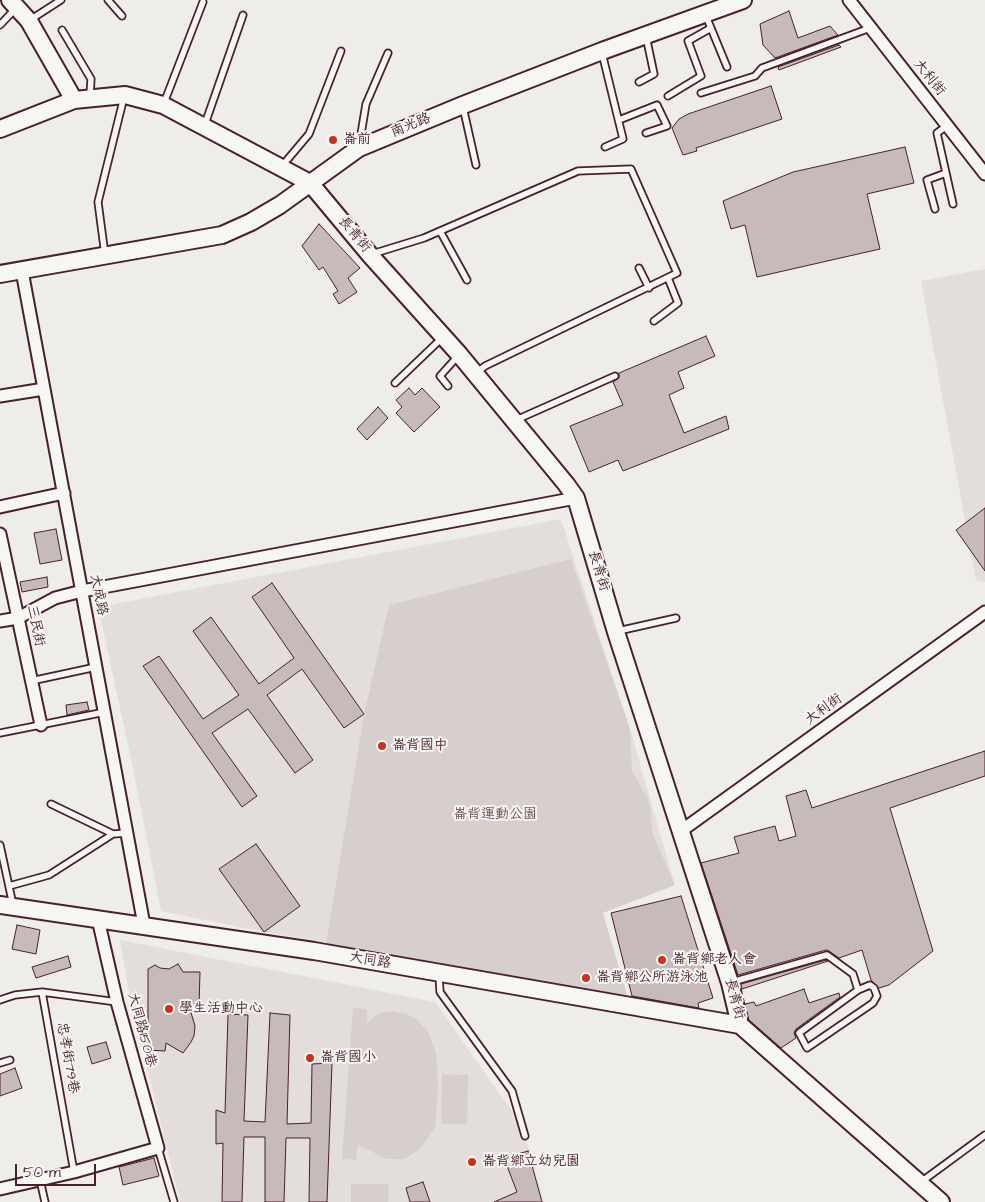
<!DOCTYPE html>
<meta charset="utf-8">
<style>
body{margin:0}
#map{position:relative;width:985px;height:1202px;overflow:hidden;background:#efedea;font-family:"Architects Daughter",sans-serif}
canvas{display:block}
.scale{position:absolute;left:15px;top:1164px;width:81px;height:22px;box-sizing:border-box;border:2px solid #4a1f2b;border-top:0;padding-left:6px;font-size:15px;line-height:18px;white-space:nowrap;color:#4a1f2b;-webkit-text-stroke:4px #f6f6f2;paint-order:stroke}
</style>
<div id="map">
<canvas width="985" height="1202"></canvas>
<div class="scale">50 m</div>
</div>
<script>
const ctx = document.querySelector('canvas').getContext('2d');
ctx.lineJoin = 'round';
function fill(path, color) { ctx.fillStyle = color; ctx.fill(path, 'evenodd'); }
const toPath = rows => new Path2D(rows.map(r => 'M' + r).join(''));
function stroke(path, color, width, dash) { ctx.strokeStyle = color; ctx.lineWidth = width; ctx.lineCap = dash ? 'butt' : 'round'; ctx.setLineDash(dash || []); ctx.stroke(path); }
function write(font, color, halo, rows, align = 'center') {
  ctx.font = font + ' "Architects Daughter","LXGW WenKai TC",sans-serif'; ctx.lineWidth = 4; ctx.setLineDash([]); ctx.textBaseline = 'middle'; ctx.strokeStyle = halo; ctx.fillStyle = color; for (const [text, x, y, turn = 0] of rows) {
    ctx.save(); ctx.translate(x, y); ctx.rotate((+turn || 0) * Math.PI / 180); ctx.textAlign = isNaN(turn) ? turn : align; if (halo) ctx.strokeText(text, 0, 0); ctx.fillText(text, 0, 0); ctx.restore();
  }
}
fill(toPath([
 [985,269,985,582,976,580,921,281],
 [561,519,630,729,675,885,608,895,479,968,264,932,161,911,132,763,98,607],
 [120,940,435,1002,514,1114,526,1139,544,1202,180,1202,130,998]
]), '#e3dedc');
fill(toPath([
 [571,559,630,729,632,771,648,799,651,810,652,832,675,885,603,913,627,995,416,964,326,943,364,714,389,605],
 [353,1008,367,1009,367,1023,378,1014,385,1012,393,1011,407,1014,416,1019,427,1030,436,1053,438,1086,435,1128,419,1150,404,1159,387,1159,358,1145,356,1160,342,1159],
 [442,1074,468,1075,467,1124,441,1124],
 [351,1184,389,1184,388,1202,351,1202]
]), '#d7cfce');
const building = toPath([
 [789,11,798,38,830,26,838,35,775,58,763,45,760,24,789,11],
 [839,45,841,47,779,70,778,67,839,45],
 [771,86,782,119,696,148,697,151,683,155,672,128,679,119,688,114,771,86],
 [905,147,914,183,867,194,880,249,757,277,745,225,731,229,723,201,793,172,905,147],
 [319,224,360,268,348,278,357,292,339,304,333,294,338,291,323,267,319,270,302,246,319,224],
 [706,336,715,356,678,372,684,388,669,395,684,433,726,416,729,429,623,471,618,460,589,472,570,426,623,405,613,382,619,378,619,373,706,336],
 [409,388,415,395,422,388,440,407,414,432,396,413,402,407,396,400,409,388],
 [378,407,388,418,367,440,357,429,378,407],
 [985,508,985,571,956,530,985,508],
 [56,529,62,560,40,564,34,533,56,529],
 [47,577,48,587,22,592,20,582,47,577],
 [272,583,364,714,344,728,302,669,267,695,313,760,295,773,248,709,212,733,257,796,242,807,143,666,159,656,203,719,239,695,193,631,211,617,259,684,294,658,252,597,272,583],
 [87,702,89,710,67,715,66,705,87,702],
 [985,751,985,776,890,808,933,951,889,985,879,988,871,980,862,950,839,958,829,951,826,950,738,975,701,863,739,853,734,837,775,826,779,841,796,836,786,796,806,790,812,808,985,751],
 [256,844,300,906,264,932,219,869,256,844],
 [681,896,713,998,698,1003,699,1008,632,996,611,913,681,896],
 [17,925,40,930,36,954,12,949,17,925],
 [68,956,71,967,36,978,32,967,68,956],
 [826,960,828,961,742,989,741,984,826,960],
 [178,964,183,972,200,972,199,1005,189,1006,195,1026,194,1036,191,1042,183,1053,166,1043,165,1051,148,1050,148,969,155,965,160,968,169,969,178,964],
 [804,989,809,1003,839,993,840,997,796,1029,794,1033,796,1038,781,1048,749,1020,745,1004,754,1002,756,1006,804,989],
 [270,1013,290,1015,287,1124,311,1123,312,1064,332,1063,327,1202,309,1202,310,1138,286,1138,284,1202,265,1202,265,1137,244,1137,242,1202,222,1202,223,1143,216,1144,216,1110,225,1113,228,1014,248,1015,244,1121,265,1122,270,1013],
 [106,1042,111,1058,92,1064,87,1047,106,1042],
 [15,1068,22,1088,0,1096,0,1074,15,1068],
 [528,1151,542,1202,494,1202,517,1192,504,1158,528,1151],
 [154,1158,159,1176,123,1185,119,1167,154,1158],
 [423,1182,430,1202,410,1202,406,1188,423,1182]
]);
fill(building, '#c6babb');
stroke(building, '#4a1f2b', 1);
const lane = toPath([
 [108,0,122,16],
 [706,16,727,67],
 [30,20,61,0],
 [0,25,15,9],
 [62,30,91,79,90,96],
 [602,53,623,139,605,147],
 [639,82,654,74,646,36],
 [701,93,755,76,762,68,870,28],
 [668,96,701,76,688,41,711,28],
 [164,103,203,2],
 [463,107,476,165],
 [619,120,657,105,667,126,646,133],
 [205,124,243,15],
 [948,125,937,133,953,204],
 [359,146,366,104,388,53],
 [282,166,309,134,341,51],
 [935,209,927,180,946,173],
 [440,231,467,280],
 [372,254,424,238,578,171,631,169,677,273,485,366,476,373],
 [105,255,98,202,124,97],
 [639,268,649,288],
 [654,321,678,303,668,278],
 [395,383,442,338],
 [448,386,440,376,458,356],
 [516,420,615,376],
 [618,631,676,618],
 [31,681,96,667],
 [0,733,105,712],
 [51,804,113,834],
 [0,845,13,905],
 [9,886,49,875,113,834,127,833],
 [439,975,440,992,512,1091,525,1136],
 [732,982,827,955,853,974,858,990,799,1033,807,1048,873,1003,877,996,874,988,870,985,858,990],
 [42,992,74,1172],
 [0,1000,15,995,42,992,117,1002],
 [0,1063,10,1060],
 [158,1148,174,1202],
 [40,1180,45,1202],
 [921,1182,985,1135]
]);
const street = toPath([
 [849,0,985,174],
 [22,271,144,925],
 [0,396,44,389],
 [0,507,64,493],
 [0,534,41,725],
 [0,621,18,618,55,598,82,591,576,498],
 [681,831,985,612],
 [0,1189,74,1172,158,1148,117,1002,98,919]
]);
const secondary = toPath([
 [10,0,29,21,74,100],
 [0,129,74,100,125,95,163,105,310,183,370,255,459,354,566,484,576,498,616,632,730,983,740,1025,941,1202],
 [0,274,222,235,251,222,280,205,359,148,463,105,602,51,743,0],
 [0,905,314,951,740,1025]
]);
stroke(lane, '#4a1f2b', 9);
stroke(street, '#4a1f2b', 15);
stroke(secondary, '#4a1f2b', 20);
stroke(lane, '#f6f6f2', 5.5);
stroke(street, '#f6f6f2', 11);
stroke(secondary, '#f6f6f2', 16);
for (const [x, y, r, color] of [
 [333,140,5,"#c8321e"],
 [382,746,5,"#c8321e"],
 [662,960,5,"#c8321e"],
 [586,978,5,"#c8321e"],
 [169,1009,5,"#c8321e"],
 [310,1058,5,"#c8321e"],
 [472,1162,5,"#c8321e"]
]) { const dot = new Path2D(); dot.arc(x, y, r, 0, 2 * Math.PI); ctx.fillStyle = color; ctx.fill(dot); stroke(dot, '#f6f6f2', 2); }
write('14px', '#4a1f2b', '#f6f6f2', [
 ["大利街",929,78,51],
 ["南光路",411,126,-22],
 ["長青街",354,235,50],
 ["長青街",598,571,73],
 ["大成路",98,595,79],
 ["三民街",35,626,78],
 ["大利街",824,710,-36],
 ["大同路",370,961,10],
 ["長青街",734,999,75],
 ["大同路150巷",141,1030,75],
 ["忠孝街79巷",67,1058,80]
]);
write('14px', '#4a1f2b', '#f6f6f2', [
 ["崙前",343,140],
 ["崙背國中",392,746],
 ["崙背鄉老人會",672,960],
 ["崙背鄉公所游泳池",596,978],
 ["學生活動中心",179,1009],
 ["崙背國小",320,1058],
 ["崙背鄉立幼兒園",482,1162]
], 'left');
write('14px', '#6d4b54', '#f6f6f2', [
 ["崙背運動公園",495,815]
]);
</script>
